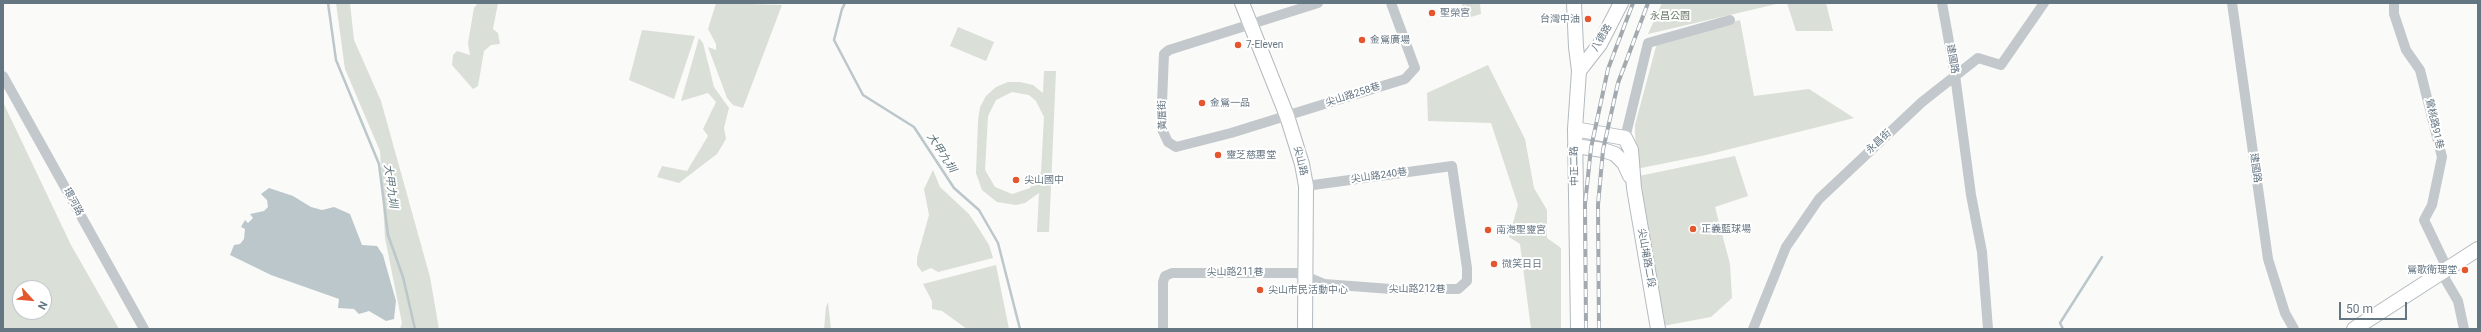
<!DOCTYPE html>
<meta charset="utf-8">
<style>
body{margin:0}
#map{position:relative;width:2481px;height:332px;overflow:hidden;background:#fafaf8;font-family:Roboto,sans-serif}
canvas{display:block}
.frame{position:absolute;inset:0;border:4px solid #657683;pointer-events:none}
.north{position:absolute;left:12px;top:280px;width:40px;height:40px;box-sizing:border-box;background:#fff;border:1px solid #c1c8cd;border-radius:50%;rotate:117deg;font-size:11px;font-weight:700;line-height:16px;text-align:center;color:#657683}
.north::after{content:'';display:block;margin:auto;width:14px;height:18px;background:#e4572e;clip-path:polygon(50% 0,100% 100%,50% 72%,0 100%)}
.scale{position:absolute;left:2339px;top:302px;width:68px;height:18px;box-sizing:border-box;border:2px solid #657683;border-top:0;padding-left:5px;font-size:12px;line-height:14px;white-space:nowrap;color:#657683;-webkit-text-stroke:3px #fff;paint-order:stroke}
</style>
<div id="map">
<canvas width="2481" height="332"></canvas>
<div class="frame"></div>
<div class="north">N</div>
<div class="scale">50 m</div>
</div>
<script>
const ctx = document.querySelector('canvas').getContext('2d');
ctx.lineJoin = 'round';
function fill(path, color) { ctx.fillStyle = color; ctx.fill(path, 'evenodd'); }
const toPath = rows => new Path2D(rows.map(r => 'M' + r).join(''));
function stroke(path, color, width, dash) { ctx.strokeStyle = color; ctx.lineWidth = width; ctx.lineCap = dash ? 'butt' : 'round'; ctx.setLineDash(dash || []); ctx.stroke(path); }
function write(font, color, halo, rows, align = 'center') {
  ctx.font = font + ' Roboto,"Noto Sans TC",sans-serif'; ctx.lineWidth = 4; ctx.setLineDash([]); ctx.textBaseline = 'middle'; ctx.strokeStyle = halo; ctx.fillStyle = color; for (const [text, x, y, turn = 0] of rows) {
    ctx.save(); ctx.translate(x, y); ctx.rotate((+turn || 0) * Math.PI / 180); ctx.textAlign = isNaN(turn) ? turn : align; if (halo) ctx.strokeText(text, 0, 0); ctx.fillText(text, 0, 0); ctx.restore();
  }
}
fill(toPath([
 [336,3,350,3,354,40,381,101,430,277,439,329,400,329,402,323,385,238,380,151,345,69],
 [478,3,498,3,493,29,498,33,500,44,491,45,484,51,478,86,473,89,452,65,453,55,457,51,470,55,468,43,474,8],
 [716,3,782,5,743,108,733,105,727,98,708,47,716,50,716,44,708,29],
 [1462,3,1480,3,1481,14,1464,19],
 [1662,3,1781,3,1648,34],
 [1787,3,1826,3,1833,31,1796,31],
 [1740,20,1754,96,1809,89,1854,118,1706,155,1636,169,1635,125,1657,43],
 [958,27,994,42,986,61,950,46],
 [642,30,695,36,674,99,629,80],
 [699,38,703,43,714,87,729,108,724,128,726,139,717,154,679,183,657,177,662,166,687,171,708,136,703,129,716,102,708,93,681,101],
 [1488,65,1525,139,1534,188,1547,210,1547,238,1561,248,1561,329,1531,329,1520,244,1509,237,1518,205,1491,123,1428,121,1427,93],
 [1044,71,1056,71,1049,232,1037,232,1039,193,1025,203,1016,205,997,202,982,190,976,173,978,121,980,107,986,96,996,87,1008,82,1020,82,1033,85,1043,93],
 [1012,92,1029,95,1036,101,1044,117,1041,172,1030,188,1012,194,995,187,985,170,988,116,996,100],
 [3,102,71,245,119,329,3,329],
 [20,288,44,288,44,312,20,312],
 [1735,156,1748,196,1715,207,1730,264,1732,298,1711,317,1663,326,1639,176],
 [933,170,940,187,969,214,979,229,989,245,993,258,938,272,931,268,922,272,917,265,917,258,929,215,924,189],
 [996,265,1009,329,967,329,942,311,932,309,932,301,923,284],
 [828,302,831,329,824,329,826,307]
]), '#dadfd7');
fill(toPath([
 [269,188,293,196,311,207,322,210,334,207,350,214,362,245,377,246,383,255,396,301,394,319,386,321,369,311,359,314,354,309,338,308,339,299,271,275,230,255,234,245,240,244,244,239,245,229,241,227,245,220,248,223,253,218,250,214,264,211,268,207,267,200,261,194]
]), '#bbc7cb');
stroke(toPath([
 [328,3,336,60,379,164,388,235,403,277,415,329],
 [845,3,842,9,834,40,863,95,914,127,954,188,979,210,998,243,1020,329],
 [2063,329,2060,323,2102,257]
]), '#bbc7cb', 2.5);
const secondary = toPath([
 [1242,3,1287,116,1302,164,1306,186,1305,329],
 [1574,3,1576,47,1579,71,1575,129,1578,329],
 [1579,71,1600,44,1621,3],
 [1575,129,1625,138,1631,150,1634,188,1658,329],
 [1575,146,1603,150,1615,154,1624,163,1630,176],
 [2354,329,2478,249]
]);
stroke(secondary, '#b3babf', 16);
stroke(toPath([
 [1318,3,1169,50,1164,54,1161,127,1168,142,1176,147,1231,133,1405,79,1415,68,1391,3],
 [1942,3,1955,75,1971,195,1982,252,1988,329],
 [2232,3,2268,259,2285,313,2294,329],
 [2394,3,2394,14,2406,50,2420,70,2442,157,2432,205,2424,220,2447,268],
 [3,76,144,329],
 [1625,138,1648,43,1730,20],
 [2441,272,2458,301,2464,329],
 [1163,329,1163,282,1165,276,1172,273,1297,273,1324,284,1391,289,1458,289,1467,281,1467,268,1452,166,1306,186],
 [1753,329,1786,247,1819,199,1922,102,1978,58,2001,65,2044,3]
]), '#c3c8cc', 10);
stroke(secondary, '#fff', 14);
const rail = toPath([
 [1586,329,1585,204,1591,148,1608,69,1633,3],
 [1599,329,1598,205,1603,150,1618,83,1648,3]
]);
stroke(rail, '#a2aab0', 4);
stroke(rail, '#fff', 2.5, [8]);
for (const [x, y, r, color] of [
 [1432,13,4,"#e4572e"],
 [1588,19,4,"#e4572e"],
 [1362,40,4,"#e4572e"],
 [1238,45,4,"#e4572e"],
 [1202,103,4,"#e4572e"],
 [1218,155,4,"#e4572e"],
 [1016,180,4,"#e4572e"],
 [1693,229,4,"#e4572e"],
 [1488,230,4,"#e4572e"],
 [1494,264,4,"#e4572e"],
 [2465,270,4,"#e4572e"],
 [1260,290,4,"#e4572e"]
]) { const dot = new Path2D(); dot.arc(x, y, r, 0, 2 * Math.PI); ctx.fillStyle = color; ctx.fill(dot); stroke(dot, '#fff', 1.5); }
write('10px', '#657683', '#fff', [
 ["聖榮宮",1440,13],
 ["台灣中油",1580,19,"right"],
 ["金鶯廣場",1370,40],
 ["7-Eleven",1246,45],
 ["金鶯一品",1210,103],
 ["靈芝慈惠堂",1226,155],
 ["尖山國中",1024,180],
 ["正義藍球場",1701,229],
 ["南海聖靈宮",1496,230],
 ["微笑日日",1502,264],
 ["鶯歌衛理堂",2457,270,"right"],
 ["尖山市民活動中心",1268,290]
], 'left');
write('10px', '#687a64', '#fff', [
 ["永昌公園",1670,16]
]);
write('10px', '#657683', '#fff', [
 ["八德路",1602,38,-59],
 ["建國路",1952,59,80],
 ["尖山路258巷",1353,95,-18],
 ["黃厝街",1163,115,-92],
 ["鶯桃路91巷",2434,124,77],
 ["永昌街",1879,142,-43],
 ["尖山路",1300,161,76],
 ["中正二路",1575,166,-91],
 ["建國路",2255,168,82],
 ["尖山路240巷",1379,176,-8],
 ["環河路",73,202,62],
 ["尖山埔路二段",1646,258,80],
 ["尖山路211巷",1235,272],
 ["尖山路212巷",1417,289]
]);
write('italic 11px', '#60757c', '#fff', [
 ["大甲九圳",941,153,57],
 ["大甲九圳",390,186,82]
]);
</script>
